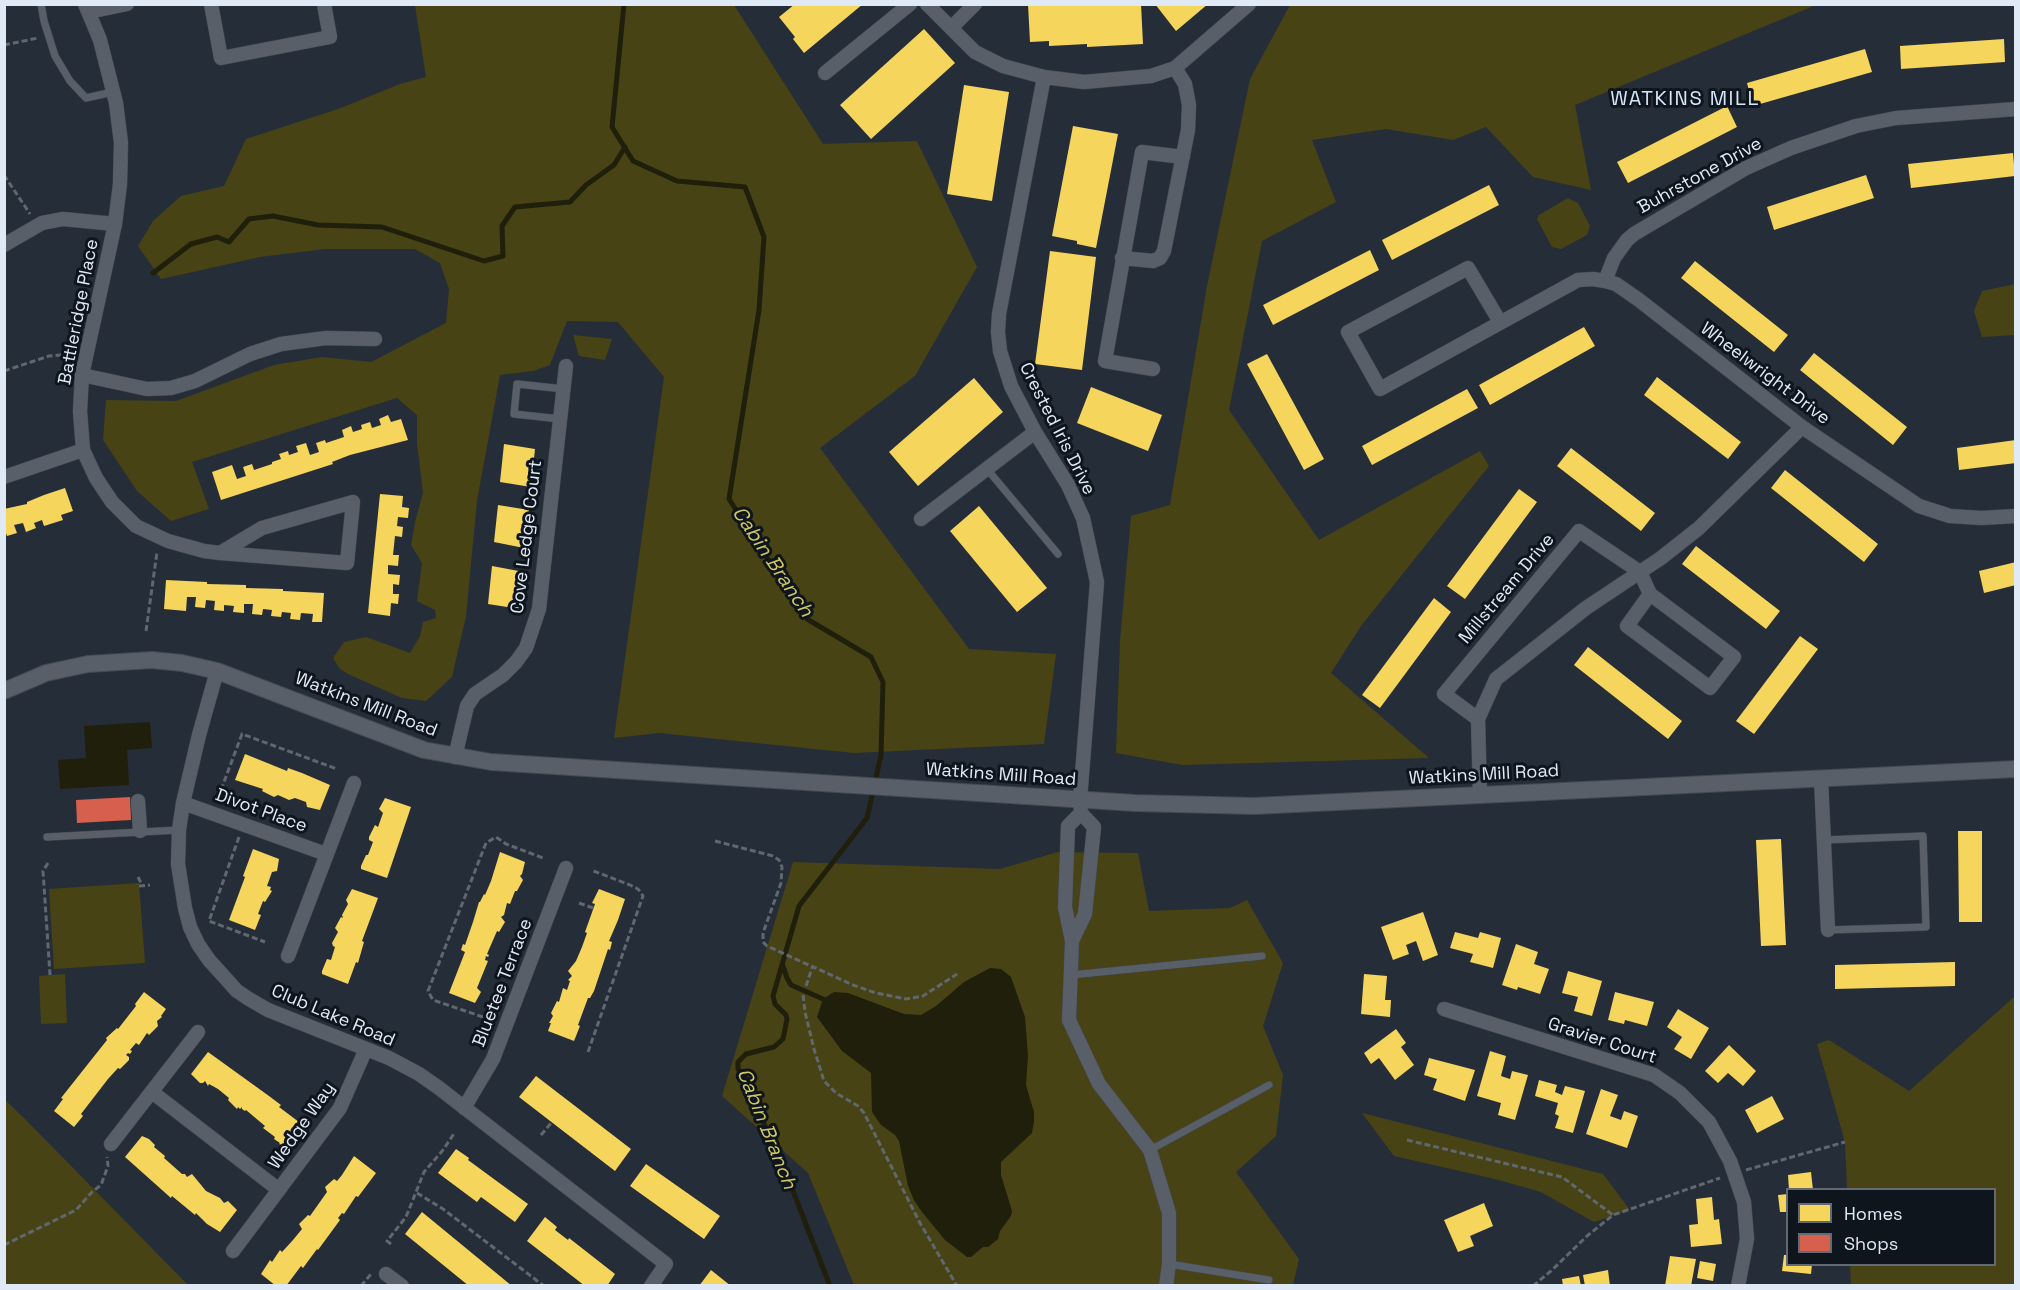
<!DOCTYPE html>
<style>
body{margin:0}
#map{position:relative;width:2020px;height:1290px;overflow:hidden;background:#252e38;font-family:"Space Grotesk",sans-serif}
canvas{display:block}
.frame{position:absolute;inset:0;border:6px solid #e0eaf7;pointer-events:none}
.legend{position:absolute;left:1786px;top:1188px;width:210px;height:78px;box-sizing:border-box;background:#0e151d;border:2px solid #626a74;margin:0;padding:8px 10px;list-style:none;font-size:18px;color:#e0eaf7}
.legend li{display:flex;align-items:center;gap:12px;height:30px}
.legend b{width:30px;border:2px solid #626a74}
</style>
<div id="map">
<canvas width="2020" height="1290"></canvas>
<div class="frame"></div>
<ul class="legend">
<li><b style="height:16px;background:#f6d55c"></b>Homes</li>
<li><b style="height:16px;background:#d6604d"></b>Shops</li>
</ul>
</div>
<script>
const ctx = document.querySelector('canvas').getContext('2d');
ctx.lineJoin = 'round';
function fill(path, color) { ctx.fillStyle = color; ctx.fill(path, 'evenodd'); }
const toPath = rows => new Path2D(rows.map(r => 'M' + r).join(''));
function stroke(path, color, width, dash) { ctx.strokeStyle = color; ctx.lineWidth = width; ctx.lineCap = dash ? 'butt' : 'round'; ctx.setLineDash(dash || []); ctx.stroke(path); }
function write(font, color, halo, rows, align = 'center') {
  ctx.font = font + ' "Space Grotesk",sans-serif'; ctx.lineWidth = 6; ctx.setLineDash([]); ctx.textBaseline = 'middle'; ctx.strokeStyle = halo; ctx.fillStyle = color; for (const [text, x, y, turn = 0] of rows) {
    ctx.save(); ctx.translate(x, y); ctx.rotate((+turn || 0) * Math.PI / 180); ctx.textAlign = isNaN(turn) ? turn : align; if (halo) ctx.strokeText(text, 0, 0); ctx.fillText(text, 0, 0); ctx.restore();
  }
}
fill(toPath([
 [415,5,734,5,823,144,917,141,977,267,915,376,820,448,969,649,1056,654,1044,744,854,753,659,733,614,738,664,377,618,322,567,321,550,365,533,371,500,375,477,501,466,616,452,677,426,701,402,698,348,674,340,669,333,658,344,642,366,637,410,653,420,636,423,622,436,618,435,610,417,601,422,563,411,545,416,518,423,493,417,443,417,415,397,398,192,462,209,509,171,521,137,491,103,440,106,400,176,401,274,365,322,357,371,362,446,323,449,289,440,263,415,249,325,249,260,257,161,279,138,246,153,221,181,196,224,186,246,139,341,108,400,84,426,77],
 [1290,5,1816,5,1575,105,1591,190,1533,177,1486,127,1453,140,1386,129,1312,140,1336,202,1262,241,1229,410,1319,540,1480,451,1489,466,1361,626,1331,673,1429,758,1182,765,1116,753,1120,641,1131,516,1170,505,1207,286,1250,79],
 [1568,198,1578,203,1590,226,1587,235,1561,249,1552,247,1537,219,1539,215],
 [2015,284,2015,335,1982,337,1974,311,1982,291],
 [573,335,612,339,605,360,579,356],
 [1058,852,1138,853,1149,911,1230,908,1247,900,1283,963,1263,1026,1283,1075,1276,1136,1236,1172,1299,1259,1293,1285,854,1285,808,1173,722,1096,793,862,1000,869],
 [139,883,145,963,54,969,49,889],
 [65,974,67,1023,41,1024,39,976],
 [2015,996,2015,1285,1851,1285,1850,1265,1994,1264,1994,1190,1847,1189,1845,1142,1817,1044,1829,1040,1909,1091],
 [4,1099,25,1119,188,1285,5,1285],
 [1362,1113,1603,1174,1630,1210,1594,1222,1541,1192,1495,1179,1394,1156]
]), '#474315');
fill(toPath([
 [150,722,152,748,127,750,129,785,60,789,58,760,86,758,84,726],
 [990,968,1001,969,1011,977,1025,1017,1028,1056,1026,1085,1034,1112,1034,1122,1032,1133,1001,1162,1001,1175,1012,1211,1011,1216,1000,1231,998,1239,988,1247,983,1247,971,1257,967,1257,945,1240,922,1212,914,1200,908,1186,899,1141,895,1135,881,1125,872,1112,871,1073,842,1051,817,1017,823,999,834,992,848,993,904,1014,921,1015,936,1006,964,982]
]), '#201f0b');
fill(toPath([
 [795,4,863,4,804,53,793,39,795,37,779,17],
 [1028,4,1141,4,1143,44,1087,47,1087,44,1049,46,1049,41,1030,42],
 [1155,4,1208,4,1176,31],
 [924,29,955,63,871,139,840,105],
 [2004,39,2005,62,1901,69,1900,46],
 [1865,49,1872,72,1753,106,1747,83],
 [964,85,1009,92,992,201,947,194],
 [1727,106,1737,127,1628,183,1617,162],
 [1073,126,1118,134,1096,248,1077,244,1077,241,1052,236],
 [2013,153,2015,176,1911,188,1908,164],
 [1866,175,1874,198,1774,230,1767,207],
 [1489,185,1499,205,1392,260,1382,240],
 [1370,250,1379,270,1273,325,1263,305],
 [1050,251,1096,257,1082,370,1035,364],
 [1695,261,1788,335,1774,352,1681,278],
 [1584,327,1595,346,1490,405,1479,385],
 [1814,353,1907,427,1893,445,1800,370],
 [1267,354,1324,459,1304,470,1247,364],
 [1657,377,1741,442,1728,459,1644,395],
 [974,378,1003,412,918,486,889,452],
 [1091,387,1162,415,1148,451,1077,423],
 [1467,389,1478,408,1372,465,1362,446],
 [388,415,391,422,401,419,408,440,350,455,332,462,333,464,221,500,212,472,232,465,237,479,246,476,243,467,252,464,254,470,272,464,272,462,281,459,279,454,288,451,289,455,298,452,296,446,306,443,310,455,319,452,316,443,325,440,326,443,344,437,342,430,351,426,353,432,362,429,361,425,370,422,372,428,381,425,379,419],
 [2016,440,2016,463,1959,470,1957,448],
 [504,444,535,449,531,487,500,482],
 [1571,448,1655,513,1641,531,1557,466],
 [1785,470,1878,544,1864,562,1771,488],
 [65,488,73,511,61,515,63,520,44,526,42,520,34,523,36,528,26,532,23,523,14,525,17,533,7,536,4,528,4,509,27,504,27,502,44,495],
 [1519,489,1537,502,1465,599,1447,586],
 [380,494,403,496,402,507,409,508,408,518,398,517,397,526,403,527,402,537,395,536,393,555,399,555,398,566,388,565,388,574,400,575,399,585,393,584,393,594,399,594,398,604,391,603,390,616,368,613],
 [498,505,529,510,524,548,494,542],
 [979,506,1047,588,1017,612,950,531],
 [1696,546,1780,611,1766,629,1682,564],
 [2016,562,2016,585,1984,593,1979,571],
 [492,566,524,572,520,609,488,604],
 [166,580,207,582,207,584,246,585,246,588,283,589,283,591,324,593,322,622,312,622,313,614,301,613,300,620,290,619,291,613,282,612,281,617,271,616,272,610,263,609,262,615,252,614,253,604,244,604,244,613,233,612,234,606,224,605,224,611,214,610,215,601,206,600,205,608,195,607,196,597,187,597,186,611,164,609],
 [1434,598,1451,612,1380,708,1362,695],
 [1800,636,1818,649,1754,734,1736,721],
 [1588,647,1682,721,1668,739,1574,665],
 [245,754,287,771,288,768,302,773,330,785,320,810,307,807,306,802,295,798,289,800,278,795,274,797,262,791,263,789,235,780],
 [385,798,411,807,387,878,361,869,361,866,366,855,368,855,373,842,369,840,369,837,375,825,378,827,383,813,379,809],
 [1958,831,1982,831,1982,922,1959,922],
 [1781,839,1786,945,1761,946,1756,840],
 [253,849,279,859,277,871,272,872,267,886,271,887,270,890,272,891,265,902,263,901,258,914,261,915,255,930,229,920,245,877,243,876],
 [500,852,525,862,522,874,520,876,523,880,517,891,515,891,510,904,507,903,504,915,501,917,505,922,499,932,497,931,487,954,489,955,488,957,486,956,485,960,488,961,477,988,481,992,475,1003,449,993,465,952,461,950,463,944,465,945,473,922,479,902,480,902,484,894,485,895,491,881],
 [352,889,378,898,362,941,364,942,358,963,356,962,348,984,322,974,322,971,327,959,331,960,335,947,333,946,332,943,338,932,335,928,341,917,343,918,342,915,348,904,346,900],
 [599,889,625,899,618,920,609,941,612,942,610,950,608,949,594,991,590,998,588,998,578,1025,580,1026,574,1041,548,1031,551,1023,549,1023,553,1016,551,1013,557,1001,559,1002,563,988,567,990,570,981,568,980,572,976,568,971,576,961,582,947,587,933,585,932,595,904,592,903],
 [1423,912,1438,955,1423,961,1416,941,1406,945,1409,954,1393,960,1381,927],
 [1455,932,1478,938,1480,932,1501,938,1493,968,1470,962,1473,954,1450,948],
 [1516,944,1538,952,1534,964,1549,969,1540,994,1518,987,1517,990,1502,985],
 [1955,962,1955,986,1835,989,1835,965],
 [1568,971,1602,981,1592,1016,1574,1011,1578,997,1562,993],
 [1364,974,1387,976,1385,1000,1391,1000,1390,1017,1361,1014],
 [144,992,166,1009,161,1016,162,1017,157,1021,158,1026,149,1035,147,1033,139,1045,136,1043,130,1050,132,1051,130,1054,128,1053,126,1055,129,1057,129,1060,120,1069,118,1068,108,1079,81,1114,83,1116,74,1127,54,1111,63,1099,61,1098,107,1040,106,1038,117,1028,118,1029,136,1006,135,1004],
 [1615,992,1654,1002,1647,1026,1625,1020,1624,1024,1608,1020],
 [1678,1009,1709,1028,1691,1059,1674,1049,1682,1037,1667,1027],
 [1396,1029,1406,1043,1401,1047,1414,1065,1395,1080,1379,1058,1371,1064,1364,1053],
 [1729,1045,1756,1071,1743,1086,1728,1073,1718,1083,1705,1071],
 [1490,1051,1506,1056,1501,1076,1510,1079,1512,1071,1528,1075,1515,1120,1498,1115,1501,1103,1477,1096],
 [208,1052,269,1096,281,1105,279,1107,303,1125,286,1147,279,1144,280,1143,274,1139,275,1137,263,1128,265,1126,246,1110,245,1111,242,1109,242,1107,240,1109,238,1107,237,1109,228,1100,229,1098,218,1089,209,1084,208,1086,205,1081,203,1083,200,1083,191,1074],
 [1429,1058,1475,1070,1465,1101,1433,1090,1437,1079,1424,1075],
 [536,1076,631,1149,615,1171,519,1097],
 [1539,1080,1557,1085,1555,1092,1562,1095,1565,1086,1585,1091,1573,1133,1555,1128,1559,1116,1555,1114,1558,1103,1535,1096],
 [1601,1089,1618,1095,1610,1116,1621,1120,1624,1111,1638,1116,1627,1148,1586,1134],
 [1772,1096,1784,1119,1757,1133,1745,1110],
 [142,1136,149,1139,155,1145,154,1147,165,1156,164,1158,182,1174,185,1174,187,1177,192,1174,206,1191,220,1198,224,1203,228,1201,237,1210,220,1232,207,1224,196,1213,195,1215,172,1196,171,1198,125,1157],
 [456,1149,469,1158,468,1160,528,1204,515,1222,481,1197,477,1202,438,1173],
 [354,1156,376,1173,358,1197,356,1196,344,1214,342,1213,338,1218,340,1220,318,1250,317,1249,303,1268,301,1266,286,1286,276,1286,261,1274,270,1260,272,1262,280,1250,282,1252,293,1240,302,1229,299,1224,308,1215,310,1216,327,1192,325,1187,334,1179,337,1181,342,1175],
 [646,1164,720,1216,704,1239,630,1186],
 [1811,1172,1813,1190,1789,1190,1788,1175],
 [1788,1194,1788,1212,1780,1212,1778,1195],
 [1712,1197,1714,1220,1719,1219,1722,1244,1691,1247,1689,1225,1698,1224,1696,1199],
 [1484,1203,1493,1226,1470,1236,1474,1246,1458,1252,1444,1220],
 [422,1212,512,1286,469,1286,405,1234],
 [545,1217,557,1227,555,1230,568,1240,569,1238,615,1274,607,1286,585,1286,527,1241],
 [1784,1255,1788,1255,1788,1264,1812,1264,1811,1274,1782,1271],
 [1670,1256,1696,1259,1691,1286,1665,1286],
 [1700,1261,1716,1264,1713,1281,1697,1278],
 [711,1270,731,1286,699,1286],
 [1608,1270,1610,1286,1585,1286,1583,1275],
 [1579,1276,1581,1286,1563,1286,1562,1279]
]), '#f6d55c');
fill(toPath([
 [130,797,131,820,77,823,76,800]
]), '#d6604d');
stroke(toPath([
 [624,4,612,127,633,161,677,181,745,187,764,237,759,310,729,499,807,619,871,657,883,682,881,755,867,818,799,906,773,996,775,1004,786,1015,787,1019,783,1039,774,1047,746,1054,738,1062,738,1069,747,1080,759,1101,764,1124,786,1173,830,1286],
 [153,273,191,244,217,237,229,242,249,219,273,216,318,225,382,227,484,261,503,256,502,226,515,207,570,202,586,185,614,165,625,147],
 [783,966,787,978,791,985,823,999]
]), '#201f0b', 5);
const service = toPath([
 [41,4,44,21,55,56,70,81,86,98,113,92],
 [560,419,514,414,517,384,564,389],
 [987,469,1058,554],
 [47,837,179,830],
 [1824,840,1923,836,1926,927,1828,930],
 [1071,975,1262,956],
 [1150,1150,1269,1085],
 [1169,1264,1269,1280]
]);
const minor = toPath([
 [85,4,100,40,116,103,121,143,120,184,115,224,82,375,80,411,83,450,96,478,112,502,136,526,168,541,204,551,220,553,347,563,353,502,262,528,220,553],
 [211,4,221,58,330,37,324,4],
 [927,4,975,52,1003,66,1044,77,1084,82,1151,76,1175,68,1249,4],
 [89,12,127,4],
 [951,28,975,4],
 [825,73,910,4],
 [1044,77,999,314,998,332,1000,351,1011,386,1035,432,1068,485,1083,518,1097,582,1080,800,1081,813,1094,827,1085,914,1072,941,1065,907,1068,826,1081,813],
 [4,245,42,223,63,219,115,224],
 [1122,258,1153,261,1160,258,1164,251,1188,130,1189,105,1185,84,1175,68],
 [1605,281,1614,258,1627,240,1634,234,1746,168,1791,148,1856,126,1896,118,2016,109],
 [1500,322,1468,268,1348,332,1380,389,1578,280,1593,279,1605,281,1616,284,1639,300,1802,427,1919,506,1950,516,1981,518,2016,516],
 [1153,369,1105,361,1142,152,1183,157],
 [82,375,147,389,171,388,195,381,250,354,281,344,326,338,375,339],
 [4,477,83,450],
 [921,519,1035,432],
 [217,671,199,735,183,803,179,830,178,864,185,908,190,927,198,944,209,960,237,991,249,999,268,1010,389,1058,419,1074,439,1088,666,1264,651,1286],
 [1478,719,1444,694,1579,531,1640,572,1650,594,1734,657,1710,688,1627,626,1650,594],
 [455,757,467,706,475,694,503,675,516,662,526,648,539,609,566,366],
 [1821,779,1828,930],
 [1480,795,1478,719,1496,679,1586,608,1661,558,1699,528,1802,427],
 [138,801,140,831],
 [183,803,326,854],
 [1072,941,1069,1020,1099,1084,1150,1150,1169,1213,1169,1264,1166,1286],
 [288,956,354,783],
 [1444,1009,1654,1075,1680,1093,1709,1122,1730,1161,1744,1202,1747,1239,1738,1286],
 [152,1092,279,1190],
 [464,1108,493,1059,566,868],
 [111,1144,198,1032],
 [233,1251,340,1108,366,1049],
 [386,1274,402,1286]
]);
const tertiary = toPath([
 [4,691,46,673,88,664,152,660,182,663,217,671,424,750,491,762,1135,803,1254,806,2016,769]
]);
stroke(service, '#414952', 8);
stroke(minor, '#414952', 15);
stroke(tertiary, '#414952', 18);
stroke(toPath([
 [4,45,38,38],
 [4,175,30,214],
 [4,371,49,356,73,354],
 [146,631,157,552],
 [221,790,242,734,337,769],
 [239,837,209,921,265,942],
 [715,841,773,856,779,860,782,867,781,883,763,933,763,942,767,946,853,985,876,993,906,999,923,996,957,974],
 [48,863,43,871,50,975],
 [138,877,142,885],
 [139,886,150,885],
 [579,903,593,908],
 [806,986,812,968],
 [803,995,805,1012,814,1049,824,1081,836,1093,858,1106,864,1113,920,1223,957,1286],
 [483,1017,433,1000,428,991,437,968,486,843,496,837,506,844,543,858],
 [588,1052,643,896,638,889,630,885,591,870],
 [541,1135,552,1122],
 [1407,1140,1562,1177,1613,1215],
 [1746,1170,1845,1142],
 [417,1193,443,1209,544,1286],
 [391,1244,387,1241,406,1217,424,1172,443,1150,455,1132],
 [4,1245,76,1210,92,1192,101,1185,108,1166,107,1157],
 [361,1286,371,1274],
 [1533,1286,1552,1270,1587,1236,1613,1215,1720,1178]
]), '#60676e', 3, [6, 3]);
stroke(service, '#595f68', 7);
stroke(minor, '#595f68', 14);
stroke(tertiary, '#595f68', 16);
write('18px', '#e0eaf7', '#0e151d', [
 ["Buhrstone Drive",1700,176,-29],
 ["Battleridge Place",79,312,-79],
 ["Wheelwright Drive",1765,374,37],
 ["Crested Iris Drive",1057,429,63],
 ["Cove Ledge Court",527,537,-83],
 ["Millstream Drive",1507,589,-50],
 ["Watkins Mill Road",366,705,21],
 ["Watkins Mill Road",1001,775,4],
 ["Watkins Mill Road",1484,775,-3],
 ["Divot Place",261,811,20],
 ["Bluetee Terrace",503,983,-69],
 ["Club Lake Road",333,1016,23],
 ["Gravier Court",1602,1041,18],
 ["Wedge Way",302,1126,-55]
]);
ctx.letterSpacing = '1.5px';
write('20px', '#d6e6fa', '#0e151d', [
 ["WATKINS MILL",1685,100]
]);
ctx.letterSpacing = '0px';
write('italic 20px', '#d2c862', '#0e151d', [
 ["Cabin Branch",772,562,56],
 ["Cabin Branch",766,1129,68]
]);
</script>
